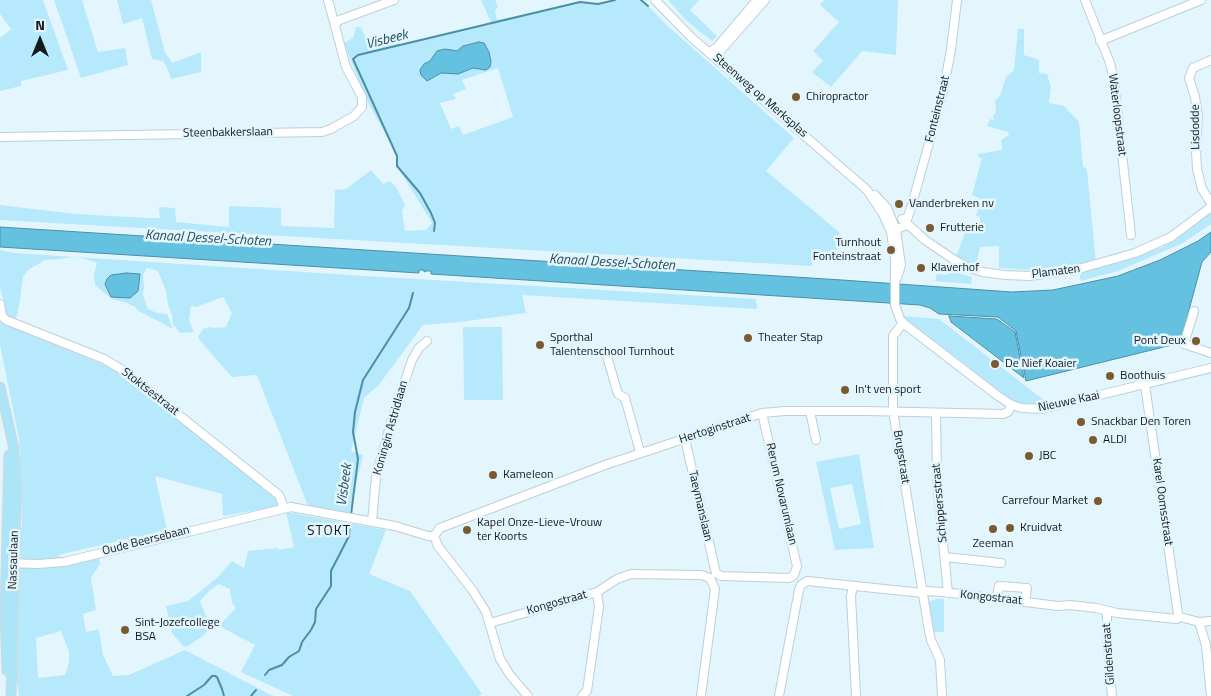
<!DOCTYPE html>
<style>
body{margin:0}
#map{position:relative;width:1211px;height:696px;overflow:hidden;background:#e4f6fd;font-family:"Titillium Web",sans-serif}
canvas{display:block}
.north{position:absolute;left:15px;top:15px;width:50px;height:50px;-webkit-text-stroke:4px #e4f6fd;paint-order:stroke;rotate:0deg;font-size:14px;font-weight:700;line-height:20px;text-align:center;color:#13191c}
.north::after{content:'';display:block;margin:auto;width:18px;height:22px;background:#13191c;clip-path:polygon(50% 0,100% 100%,50% 72%,0 100%)}
</style>
<div id="map">
<canvas width="1211" height="696"></canvas>
<div class="north">N</div>
</div>
<script>
const ctx = document.querySelector('canvas').getContext('2d');
ctx.lineJoin = 'round';
function fill(path, color) { ctx.fillStyle = color; ctx.fill(path, 'evenodd'); }
const toPath = rows => new Path2D(rows.map(r => 'M' + r).join(''));
function stroke(path, color, width, dash) { ctx.strokeStyle = color; ctx.lineWidth = width; ctx.lineCap = dash ? 'butt' : 'round'; ctx.setLineDash(dash || []); ctx.stroke(path); }
function write(font, color, halo, rows, align = 'center') {
  ctx.font = font + ' "Titillium Web",sans-serif'; ctx.lineWidth = 5; ctx.setLineDash([]); ctx.textBaseline = 'middle'; ctx.strokeStyle = halo; ctx.fillStyle = color; for (const [text, x, y, turn = 0] of rows) {
    ctx.save(); ctx.translate(x, y); ctx.rotate((+turn || 0) * Math.PI / 180); ctx.textAlign = isNaN(turn) ? turn : align; if (halo) ctx.strokeText(text, 0, 0); ctx.fillText(text, 0, 0); ctx.restore();
  }
}
fill(toPath([
 [0,0,43,0,68,70,21,81,21,86,0,91,0,38,11,29,0,14],
 [54,0,82,0,98,52,125,48,128,65,81,78],
 [117,0,151,0,165,52,172,63,201,52,201,72,171,79,169,72,163,61,152,59,142,18,123,24],
 [481,0,495,0,498,6,495,12,497,20,580,2,598,4,615,0,642,0,669,27,794,138,766,171,840,233,837,237,840,249,813,257,812,266,0,220,0,205,75,214,148,218,160,218,159,207,175,208,176,222,229,227,229,206,257,207,281,208,281,226,334,228,335,190,346,189,371,170,383,184,390,181,396,187,405,205,402,211,405,231,426,230,432,223,397,166,397,155,365,97,344,43,353,38,356,27,361,27,367,40,394,33,401,45,492,24],
 [498,68,513,117,463,135,459,126,451,129,440,103,456,99,453,94,466,89,462,80],
 [668,0,699,0,690,10,717,36,712,41,688,22],
 [824,0,898,0,896,55,862,51,831,87,812,72,823,61,813,51,839,22,820,5],
 [1018,29,1024,29,1024,55,1039,60,1039,73,1047,74,1051,87,1049,103,1064,106,1079,122,1083,166,1087,170,1096,263,1046,271,999,268,999,246,980,247,976,266,956,256,969,223,980,223,980,217,976,216,981,199,972,195,982,158,979,158,978,154,1002,150,1001,140,1009,135,1008,132,987,126,990,119,994,120,993,116,996,112,995,100,1000,96,1006,77,1014,70],
 [1211,211,1211,224,1183,243,1118,271,1081,281,1079,273,1163,247],
 [0,250,14,253,365,276,756,299,757,309,522,295,526,313,460,322,423,325,378,386,364,398,351,451,363,455,349,514,308,506,258,378,256,375,232,377,201,342,198,337,203,329,209,327,213,328,226,327,232,313,223,297,196,307,191,306,189,320,194,332,180,333,173,324,172,315,168,305,166,291,158,271,147,268,143,275,144,285,143,295,148,309,157,313,167,314,173,329,137,310,137,308,127,303,112,299,103,292,95,285,94,275,97,263,86,259,73,257,60,259,45,260,28,270,23,277,20,300,17,316,13,319,7,315,0,287],
 [951,263,962,268,961,274,972,277,971,284,935,281,937,274,947,275],
 [902,316,939,319,1049,404,1031,405,1014,401,1009,398],
 [0,318,2,321,19,330,114,369,278,498,280,502,275,507,223,516,222,494,155,476,167,530,58,555,69,563,99,557,100,564,91,578,96,610,83,614,86,632,99,629,103,655,113,676,129,675,185,650,273,696,19,696,17,681,14,675,18,527,22,527,19,439,0,345],
 [61,631,69,652,69,663,65,675,38,678,36,638],
 [463,327,502,327,503,400,464,400],
 [859,454,874,548,835,550,816,462],
 [852,484,861,524,839,529,830,488],
 [286,512,386,530,369,574,410,591,482,694,479,696,293,696,241,672,255,645,219,626,236,608,232,603,230,589,219,584,210,590,200,601,207,619,207,631,203,636,186,647,183,646,172,633,166,606,188,601,217,578,232,561,244,568,248,551,278,548,279,550,294,547],
 [937,599,944,599,944,632,932,632,927,602]
]), '#b7e9fc');
const water = toPath([
 [479,42,484,43,489,52,491,62,490,67,486,70,473,68,458,74,441,73,427,81,421,75,420,70,424,64,430,61,437,51,445,49,457,51,463,46,479,42],
 [0,227,842,280,1012,292,1053,290,1118,276,1160,260,1198,241,1211,232,1211,252,1202,262,1180,343,1026,381,1016,331,998,317,939,314,930,308,920,305,431,274,431,271,426,271,424,272,424,270,419,270,419,273,0,247,0,227],
 [127,273,140,274,138,291,130,298,111,297,105,284,107,279,111,275,127,273],
 [949,316,997,319,1015,332,1024,378,951,322,949,316]
]);
fill(water, '#64c1e0');
stroke(water, '#4c8fa5', 1);
stroke(toPath([
 [641,0,648,6],
 [434,231,435,223,431,213,420,193,397,166,397,156,353,59,358,55,580,2,598,4,615,0],
 [351,515,358,459,353,432,355,412,363,380,409,308,413,293],
 [265,675,269,670,282,665,289,657,299,651,302,642,311,630,315,622,316,609,331,586,331,571,349,536,350,522],
 [187,696,204,685,212,676,215,676,217,677,222,689,224,696],
 [251,696,256,690]
]), '#4c8fa5', 2);
const minor = toPath([
 [328,0,335,26],
 [655,0,692,38,867,190,883,214,891,232,895,259,895,305,900,319,903,323,998,396,1012,405,1022,408,1042,409,1211,368],
 [1085,0,1110,63,1114,81,1131,235],
 [1100,41,1201,0],
 [710,52,717,47,757,0],
 [717,58,721,50,765,0],
 [1211,60,1193,68,1189,78,1195,97,1198,116,1196,150,1197,169,1202,189,1211,203],
 [0,137,322,132,331,129,354,116,362,107,362,97,346,67,335,26,337,21,394,0],
 [875,195,887,208,896,230,901,265,897,278],
 [902,219,925,240,956,261,969,268,983,272,1005,275,1030,276,1075,270,1135,253,1171,237,1211,207],
 [891,231,905,226,913,201,943,92,951,50,957,0],
 [0,304,2,316,6,320,104,359,121,369,279,495,284,508],
 [1194,311,1184,344,1211,353],
 [903,323,893,336,893,411,929,631,931,640,940,660,942,696],
 [606,353,618,394,625,398,640,452],
 [1145,385,1178,614,1180,617],
 [810,411,816,440],
 [936,413,937,481,948,593],
 [685,439,716,573,721,576,789,578,794,575,797,566,762,413],
 [372,522,376,477,391,422,412,360,419,348,427,341],
 [434,536,440,528,605,465,762,413,785,411,867,411,1003,414,1008,412,1012,405],
 [434,536,438,546,473,591,486,612,500,659,510,675,528,696],
 [945,557,1001,563],
 [8,563,38,564,64,562,291,507,395,526,428,536,434,536],
 [853,586,851,596,856,696],
 [997,598,999,586,1027,588,1025,601],
 [1107,612,1107,635,1112,696],
 [1180,617,1199,622,1211,621],
 [1199,622,1206,645,1211,696],
 [490,623,597,592,617,579,631,574,701,575,710,578,715,589,701,696],
 [582,696,587,691,599,607,597,592],
 [779,696,799,590,801,585,807,581,923,593,926,591,944,592,1058,606,1070,605,1096,608,1117,613,1177,619,1180,617]
]);
const major = toPath([
 [0,387,13,444,15,465,16,498,11,696],
 [7,671,5,609,9,455]
]);
stroke(minor, '#bdcfd6', 10);
stroke(major, '#d5d6d6', 11);
stroke(minor, '#fff', 8);
stroke(major, '#ade5f8', 9);
for (const [x, y, r, color] of [
 [796,97,5,"#7a5a30"],
 [899,204,5,"#7a5a30"],
 [930,228,5,"#7a5a30"],
 [891,250,5,"#7a5a30"],
 [921,268,5,"#7a5a30"],
 [748,338,5,"#7a5a30"],
 [1196,341,5,"#7a5a30"],
 [540,345,5,"#7a5a30"],
 [995,364,5,"#7a5a30"],
 [1110,376,5,"#7a5a30"],
 [845,390,5,"#7a5a30"],
 [1081,422,5,"#7a5a30"],
 [1093,440,5,"#7a5a30"],
 [1029,456,5,"#7a5a30"],
 [493,475,5,"#7a5a30"],
 [1098,501,5,"#7a5a30"],
 [1010,528,5,"#7a5a30"],
 [993,529,5,"#7a5a30"],
 [467,530,5,"#7a5a30"],
 [125,630,5,"#7a5a30"]
]) { const dot = new Path2D(); dot.arc(x, y, r, 0, 2 * Math.PI); ctx.fillStyle = color; ctx.fill(dot); stroke(dot, '#e4f6fd', 2); }
write('12px', '#13191c', '#e4f6fd', [
 ["Steenweg op Merksplas",760,96,41],
 ["Fonteinstraat",938,109,-76],
 ["Waterloopstraat",1117,115,83],
 ["Lisdodde",1196,127,-91],
 ["Steenbakkerslaan",228,133,-1],
 ["Plamaten",1056,272,-7],
 ["Stoktsestraat",150,392,38],
 ["Nieuwe Kaai",1069,402,-12],
 ["Koningin Astridlaan",391,428,-74],
 ["Hertoginstraat",715,429,-18],
 ["Brugstraat",901,457,81],
 ["Rerum Novarumlaan",781,494,77],
 ["Karel Oomsstraat",1162,502,82],
 ["Schippersstraat",940,503,-95],
 ["Taeymanslaan",700,506,77],
 ["Oude Beersebaan",146,541,-14],
 ["Nassaulaan",14,560,-88],
 ["Kongostraat",991,598,6],
 ["Kongostraat",557,603,-16],
 ["Gildenstraat",1109,654,-94]
]);
write('12px', '#13191c', '#e4f6fd', [
 ["Chiropractor",806,97],
 ["Vanderbreken nv",909,204],
 ["Frutterie",940,228],
 ["Turnhout",881,243,"right"],
 ["Fonteinstraat",881,257,"right"],
 ["Klaverhof",931,268],
 ["Sporthal",550,338],
 ["Talentenschool Turnhout",550,352],
 ["Theater Stap",758,338],
 ["Pont Deux",1186,341,"right"],
 ["De Nief Koaier",1005,364],
 ["Boothuis",1120,376],
 ["In't ven sport",855,390],
 ["Snackbar Den Toren",1091,422],
 ["ALDI",1103,440],
 ["JBC",1039,456],
 ["Kameleon",503,475],
 ["Carrefour Market",1088,501,"right"],
 ["Kapel Onze-Lieve-Vrouw",477,523],
 ["ter Koorts",477,537],
 ["Kruidvat",1020,528],
 ["Zeeman",993,544,"center"],
 ["Sint-Jozefcollege",135,623],
 ["BSA",135,637]
], 'left');
write('italic 14px', '#234c5a', '#e4f6fd', [
 ["Visbeek",387,40,-14],
 ["Kanaal Dessel-Schoten",208,239,3],
 ["Kanaal Dessel-Schoten",612,263,3],
 ["Visbeek",345,485,-82]
]);
ctx.letterSpacing = '1px';
write('14px', '#13191c', '#e4f6fd', [
 ["STOKT",329,532]
]);
ctx.letterSpacing = '0px';
</script>
